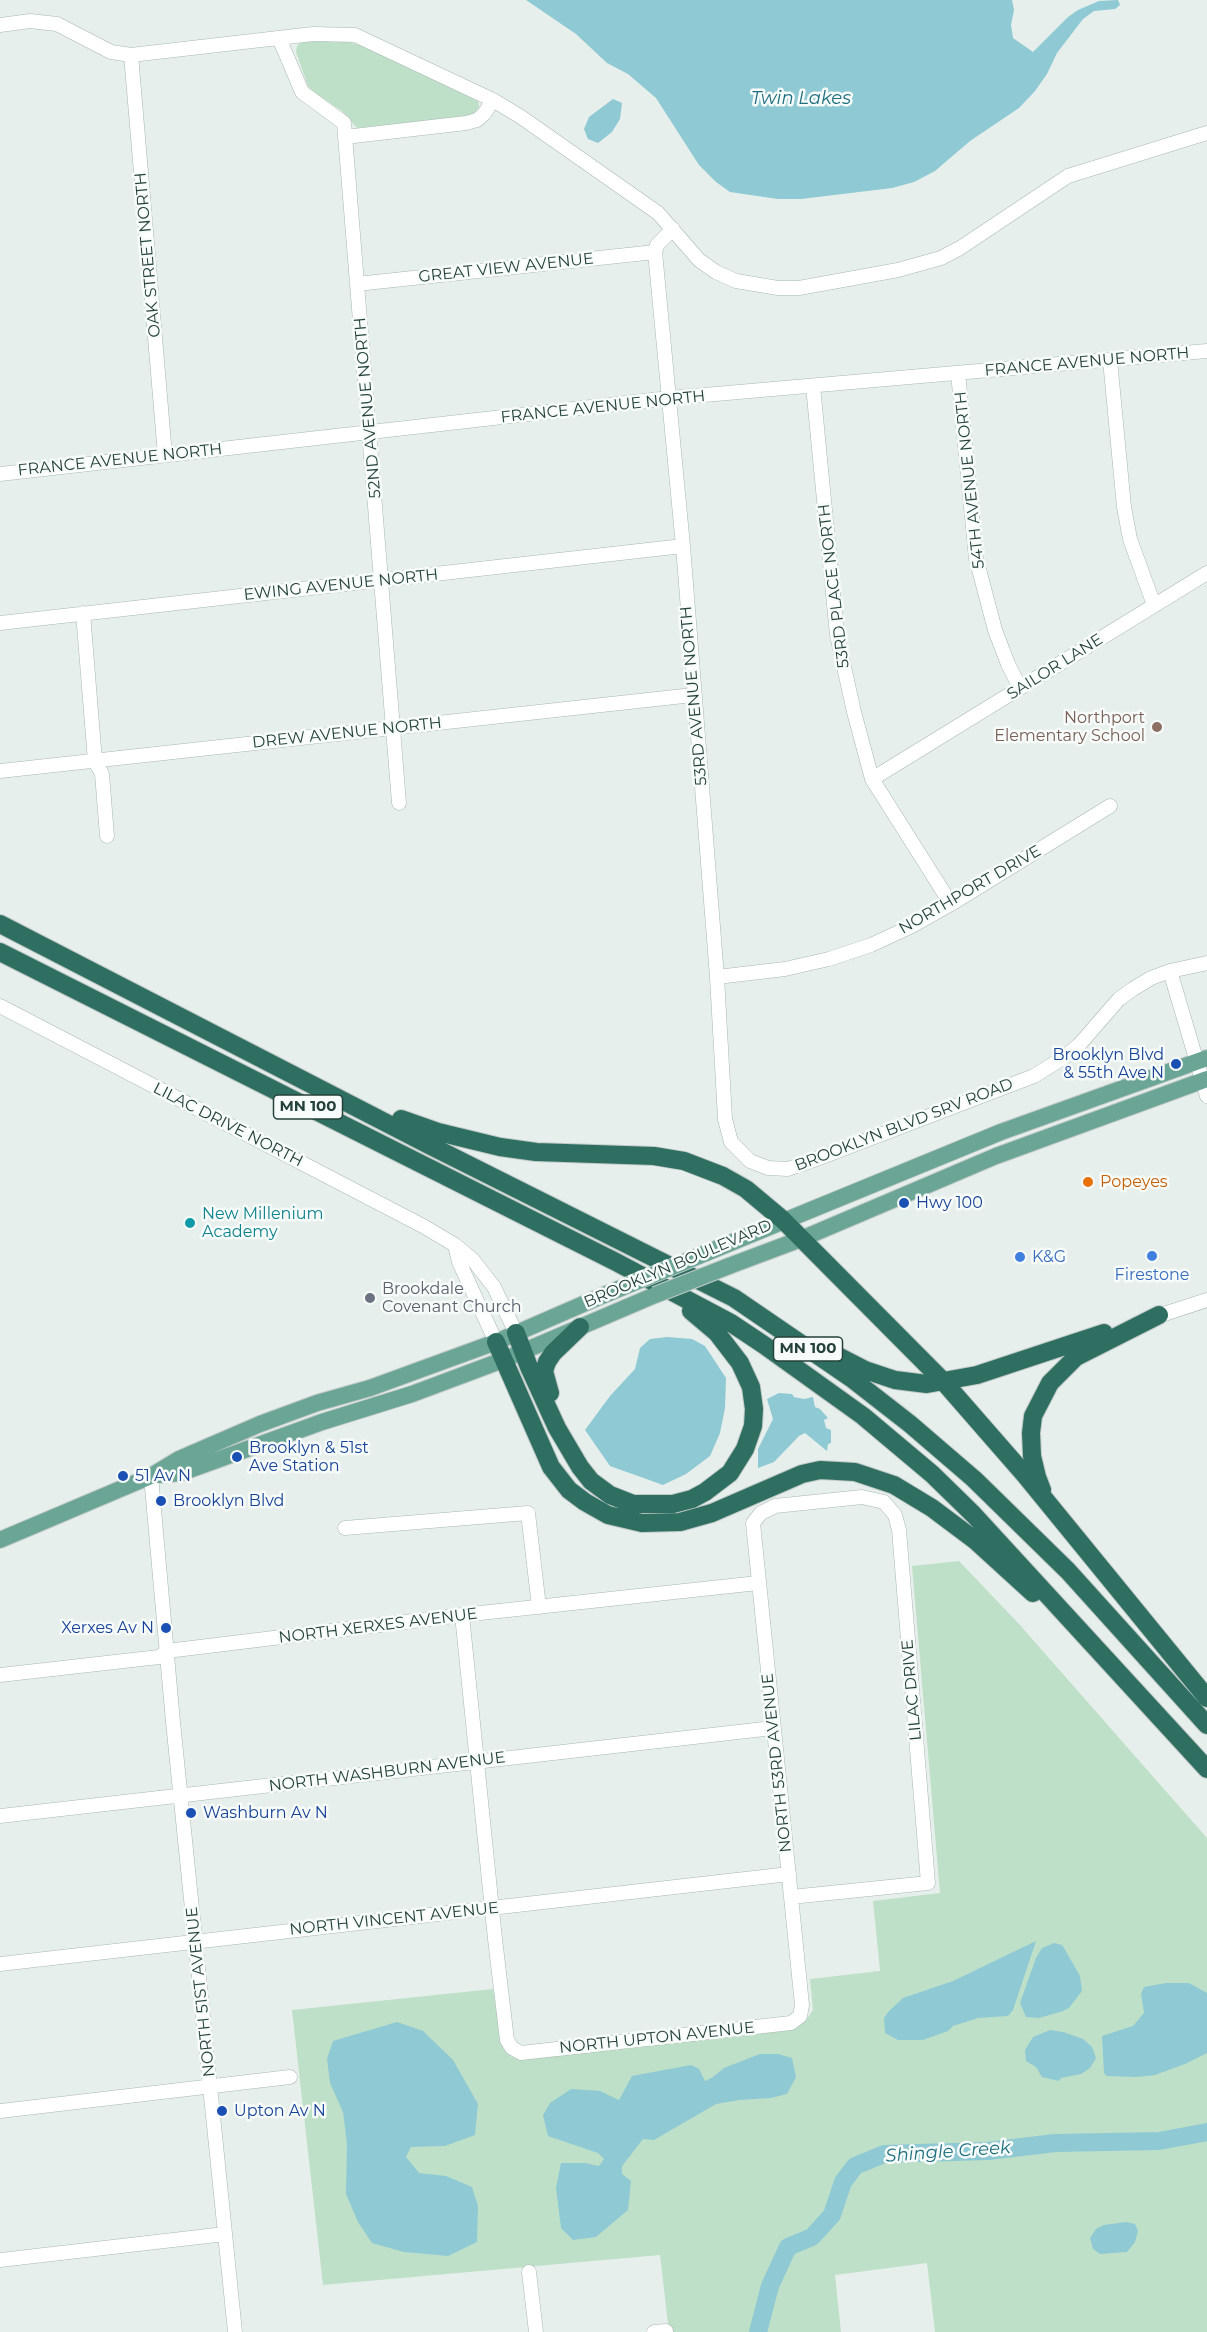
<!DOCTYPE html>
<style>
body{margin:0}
canvas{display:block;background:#e6efeb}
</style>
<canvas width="1207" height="2332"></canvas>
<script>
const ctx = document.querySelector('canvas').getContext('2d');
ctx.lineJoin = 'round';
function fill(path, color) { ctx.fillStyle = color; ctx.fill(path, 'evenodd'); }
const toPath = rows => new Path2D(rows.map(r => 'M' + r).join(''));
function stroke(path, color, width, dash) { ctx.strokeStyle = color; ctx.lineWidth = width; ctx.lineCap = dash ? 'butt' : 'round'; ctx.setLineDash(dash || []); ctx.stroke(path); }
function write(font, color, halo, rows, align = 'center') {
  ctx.font = font + ' Montserrat,sans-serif'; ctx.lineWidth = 5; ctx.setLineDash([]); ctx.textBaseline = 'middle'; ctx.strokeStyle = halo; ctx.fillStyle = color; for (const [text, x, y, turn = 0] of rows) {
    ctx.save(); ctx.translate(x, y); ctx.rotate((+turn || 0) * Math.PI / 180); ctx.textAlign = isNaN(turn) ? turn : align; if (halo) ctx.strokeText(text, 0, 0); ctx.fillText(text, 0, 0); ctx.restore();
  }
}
fill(toPath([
 [320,40,344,41,364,46,478,101,479,107,474,113,467,116,357,128,342,111,312,91,308,86,296,52,297,46,301,42],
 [959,1561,1019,1624,1207,1838,1207,2332,935,2332,927,2263,835,2275,841,2332,669,2332,660,2255,323,2285,292,2010,493,1989,501,2043,511,2057,531,2058,797,2027,806,2020,813,2010,810,1979,880,1971,873,1901,940,1893,912,1566]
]), '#bfe0c8');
fill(toPath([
 [526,0,1012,0,1014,10,1011,25,1013,38,1033,52,1068,17,1078,10,1099,1,1118,0,1120,5,1115,9,1094,11,1083,19,1057,53,1047,74,1035,91,1019,108,970,141,935,171,914,182,892,188,801,199,778,199,730,192,716,182,699,165,656,98,628,74,607,63,576,34],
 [613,99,622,103,620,119,612,132,598,143,588,139,584,129,589,117],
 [667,1337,692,1339,705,1346,726,1378,725,1408,720,1433,710,1456,686,1474,663,1485,610,1466,585,1430,610,1396,635,1369,640,1348,650,1339],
 [779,1393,792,1394,794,1397,804,1399,813,1397,815,1407,820,1409,828,1418,824,1420,826,1428,831,1430,831,1443,828,1444,827,1451,805,1433,799,1436,774,1462,758,1468,758,1449,773,1419,767,1399],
 [1036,1941,1013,2010,1008,2016,978,2018,953,2026,948,2031,923,2040,898,2040,885,2033,884,2018,889,2011,903,1998,953,1981],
 [1054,1943,1062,1945,1064,1948,1080,1976,1082,1991,1069,2008,1063,2011,1039,2018,1026,2017,1020,2003,1036,1958,1042,1948],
 [1166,1983,1189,1983,1207,1993,1207,2053,1185,2064,1155,2075,1136,2077,1107,2076,1104,2073,1102,2036,1133,2026,1144,2013,1141,1994,1144,1987],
 [397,2022,423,2031,453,2060,478,2104,475,2135,445,2146,411,2147,406,2157,419,2173,446,2176,472,2187,478,2206,477,2242,448,2256,404,2252,372,2243,358,2222,346,2194,347,2144,343,2112,330,2083,327,2059,333,2041],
 [1050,2030,1063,2032,1083,2039,1092,2047,1096,2058,1090,2068,1081,2074,1061,2078,1059,2081,1042,2077,1036,2067,1026,2061,1025,2050,1033,2037],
 [760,2054,778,2054,792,2058,796,2077,787,2094,771,2098,740,2100,716,2104,654,2140,643,2139,622,2166,622,2174,631,2181,628,2210,596,2237,573,2240,561,2228,556,2188,561,2163,585,2163,599,2166,604,2159,598,2153,548,2136,543,2115,550,2103,571,2089,600,2091,619,2100,632,2076,691,2065,699,2069,705,2081,713,2077,724,2068],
 [1126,2222,1135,2224,1138,2231,1135,2242,1127,2252,1100,2254,1093,2249,1090,2238,1096,2229,1104,2225]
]), '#8ec9d4');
stroke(toPath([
 [758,2332,770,2286,788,2247,812,2237,832,2215,843,2182,855,2166,884,2154,988,2151,1055,2143,1159,2141,1207,2132]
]), '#8ec9d4', 18);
const minor = toPath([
 [0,25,30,21,57,24,111,52,131,55,313,34,355,35,493,100,521,117,658,213,699,260,716,272,736,281,778,288,799,288,898,270,941,258,960,248,1068,176,1207,133],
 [279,38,302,92,344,123,399,803],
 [131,55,165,455],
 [345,137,466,123,477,120,484,114,493,100],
 [673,229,657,245,655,252,683,546,717,977,725,1119,731,1142,750,1161,768,1168,788,1169,814,1160,1034,1076,1063,1058,1079,1045,1119,999,1133,989,1151,978,1170,971,1207,963],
 [357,284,655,252],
 [1110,360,1124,507,1130,539,1154,605],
 [958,373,976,558,995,630,1008,664,1020,688],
 [813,386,837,635,854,712,872,779,951,904],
 [0,474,670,398,1207,351],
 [83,613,95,761,102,774,107,836],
 [0,623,683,546],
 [0,771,693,695],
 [872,779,1207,573],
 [1170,971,1207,1096],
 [717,977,785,969,829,959,871,945,912,926,951,904,1110,806],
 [0,1006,423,1226,455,1245],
 [1152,1318,1207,1300],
 [496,1342,459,1262,455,1245,473,1260,494,1287,516,1333],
 [151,1476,173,1722,235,2332],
 [345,1528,528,1513,539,1607],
 [462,1615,495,1939,507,2040,512,2048,521,2053,791,2023,800,2016,802,2005,753,1523,761,1513,775,1506,862,1497,884,1502,895,1515,899,1530,928,1883,791,1897],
 [0,1675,159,1657,167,1651,462,1615,758,1583],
 [0,1816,773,1728],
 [0,1964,789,1874],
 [0,2111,290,2077],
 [0,2260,225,2234],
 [529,2272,536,2332],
 [654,2332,666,2331]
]);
const major = toPath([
 [706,1253,1001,1132,1207,1058],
 [729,1266,801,1239,996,1156,1207,1079],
 [158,1475,181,1473,322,1422,412,1394,503,1360,655,1295],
 [0,1540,151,1476,179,1459,260,1424,317,1403,370,1388,496,1342,604,1295]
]);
const highway = toPath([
 [0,924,429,1145,734,1298,851,1378,910,1424,974,1479,1068,1571,1207,1725],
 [0,952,616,1262,731,1323,764,1345,863,1416,932,1474,973,1514,1207,1769],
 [401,1119,438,1132,500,1147,536,1152,654,1156,684,1161,723,1176,746,1189,783,1220,943,1381,1025,1475,1207,1698],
 [516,1333,529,1367,557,1428,580,1467,591,1481,610,1495,633,1504,673,1504,692,1499,705,1492,730,1473,745,1449,753,1426,754,1409,751,1387,740,1363,717,1333,691,1311],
 [496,1342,551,1467,569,1490,585,1502,608,1515,642,1523,680,1522,712,1513,802,1474,820,1470,855,1472,894,1485,932,1508,976,1541,1033,1593],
 [832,1353,865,1370,895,1380,927,1384,977,1375,1104,1333],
 [550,1393,544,1371,547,1362,553,1353,580,1327],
 [1042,1490,1037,1477,1032,1456,1031,1433,1033,1416,1050,1383,1076,1357,1159,1315]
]);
stroke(minor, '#a8b8b2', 15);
stroke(major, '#c2cac8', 18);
stroke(highway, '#c2cac8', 20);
stroke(minor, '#fff', 14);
stroke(major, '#6aa596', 16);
stroke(highway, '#2f6f62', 18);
const majorBridge = toPath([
 [604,1295,706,1253],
 [655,1295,729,1266]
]);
stroke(majorBridge, '#c2cac8', 18, []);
stroke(majorBridge, '#6aa596', 16);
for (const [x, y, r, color] of [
 [1157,727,6,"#8d6e63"],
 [1176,1064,6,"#1a4fb4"],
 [1088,1182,6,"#e8710a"],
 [904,1203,6,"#1a4fb4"],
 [190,1223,6,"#0f9aa8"],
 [1152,1256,6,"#3f7fe0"],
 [1020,1257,6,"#3f7fe0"],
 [370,1298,6,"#6b7280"],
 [237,1457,6,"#1a4fb4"],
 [123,1476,6,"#1a4fb4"],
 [161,1501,6,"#1a4fb4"],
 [166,1628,6,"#1a4fb4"],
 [191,1813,6,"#1a4fb4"],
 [222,2111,6,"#1a4fb4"]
]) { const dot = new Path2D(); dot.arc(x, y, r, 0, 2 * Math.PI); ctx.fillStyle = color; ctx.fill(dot); stroke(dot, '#f7fbf9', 2); }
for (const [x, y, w] of [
 [308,1107,69],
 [808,1349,69]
]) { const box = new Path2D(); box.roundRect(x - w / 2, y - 12, w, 24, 4.5); ctx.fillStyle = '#f7fbf9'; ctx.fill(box); stroke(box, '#24423a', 1.5); }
write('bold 15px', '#24423a', null, [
 ["MN 100",308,1107],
 ["MN 100",808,1349]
]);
write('16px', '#24423a', '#f7fbf9', [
 ["OAK STREET NORTH",148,255,-95],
 ["GREAT VIEW AVENUE",506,268,-6],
 ["FRANCE AVENUE NORTH",1087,362,-5],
 ["FRANCE AVENUE NORTH",603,407,-6],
 ["52ND AVENUE NORTH",368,408,-95],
 ["FRANCE AVENUE NORTH",120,460,-6],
 ["54TH AVENUE NORTH",970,480,-96],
 ["EWING AVENUE NORTH",341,585,-6],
 ["53RD PLACE NORTH",834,586,-97],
 ["SAILOR LANE",1055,667,-32],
 ["53RD AVENUE NORTH",694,696,-95],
 ["DREW AVENUE NORTH",347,733,-6],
 ["NORTHPORT DRIVE",970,890,-30],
 ["LILAC DRIVE NORTH",228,1125,27],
 ["BROOKLYN BLVD SRV ROAD",904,1125,-21],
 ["BROOKLYN BOULEVARD",678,1264,-23],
 ["NORTH XERXES AVENUE",378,1626,-7],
 ["LILAC DRIVE",912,1690,-95],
 ["NORTH 53RD AVENUE",777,1763,-96],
 ["NORTH WASHBURN AVENUE",387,1772,-7],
 ["NORTH VINCENT AVENUE",394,1919,-6],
 ["NORTH 51ST AVENUE",201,1992,-96],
 ["NORTH UPTON AVENUE",657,2038,-6]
]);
write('16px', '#785e54', '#f7fbf9', [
 ["Northport",1145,718],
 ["Elementary School",1145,736]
], 'right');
write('16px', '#164399', '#f7fbf9', [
 ["Brooklyn Blvd",1164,1055,"right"],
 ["& 55th Ave N",1164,1073,"right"],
 ["Hwy 100",916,1203],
 ["Brooklyn & 51st",249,1448],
 ["Ave Station",249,1466],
 ["51 Av N",135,1476],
 ["Brooklyn Blvd",173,1501],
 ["Xerxes Av N",154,1628,"right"],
 ["Washburn Av N",203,1813],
 ["Upton Av N",234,2111]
], 'left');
write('16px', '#c56008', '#f7fbf9', [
 ["Popeyes",1100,1182]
], 'left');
write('16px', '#0d838f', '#f7fbf9', [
 ["New Millenium",202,1214],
 ["Academy",202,1232]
], 'left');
write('16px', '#366cbe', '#f7fbf9', [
 ["K&G",1032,1257],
 ["Firestone",1152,1275,"center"]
], 'left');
write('16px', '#5b616d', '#f7fbf9', [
 ["Brookdale",382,1289],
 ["Covenant Church",382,1307]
], 'left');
write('italic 18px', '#1c6f80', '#f7fbf9', [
 ["Twin Lakes",801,99],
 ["Shingle Creek",948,2152,-4]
]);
</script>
